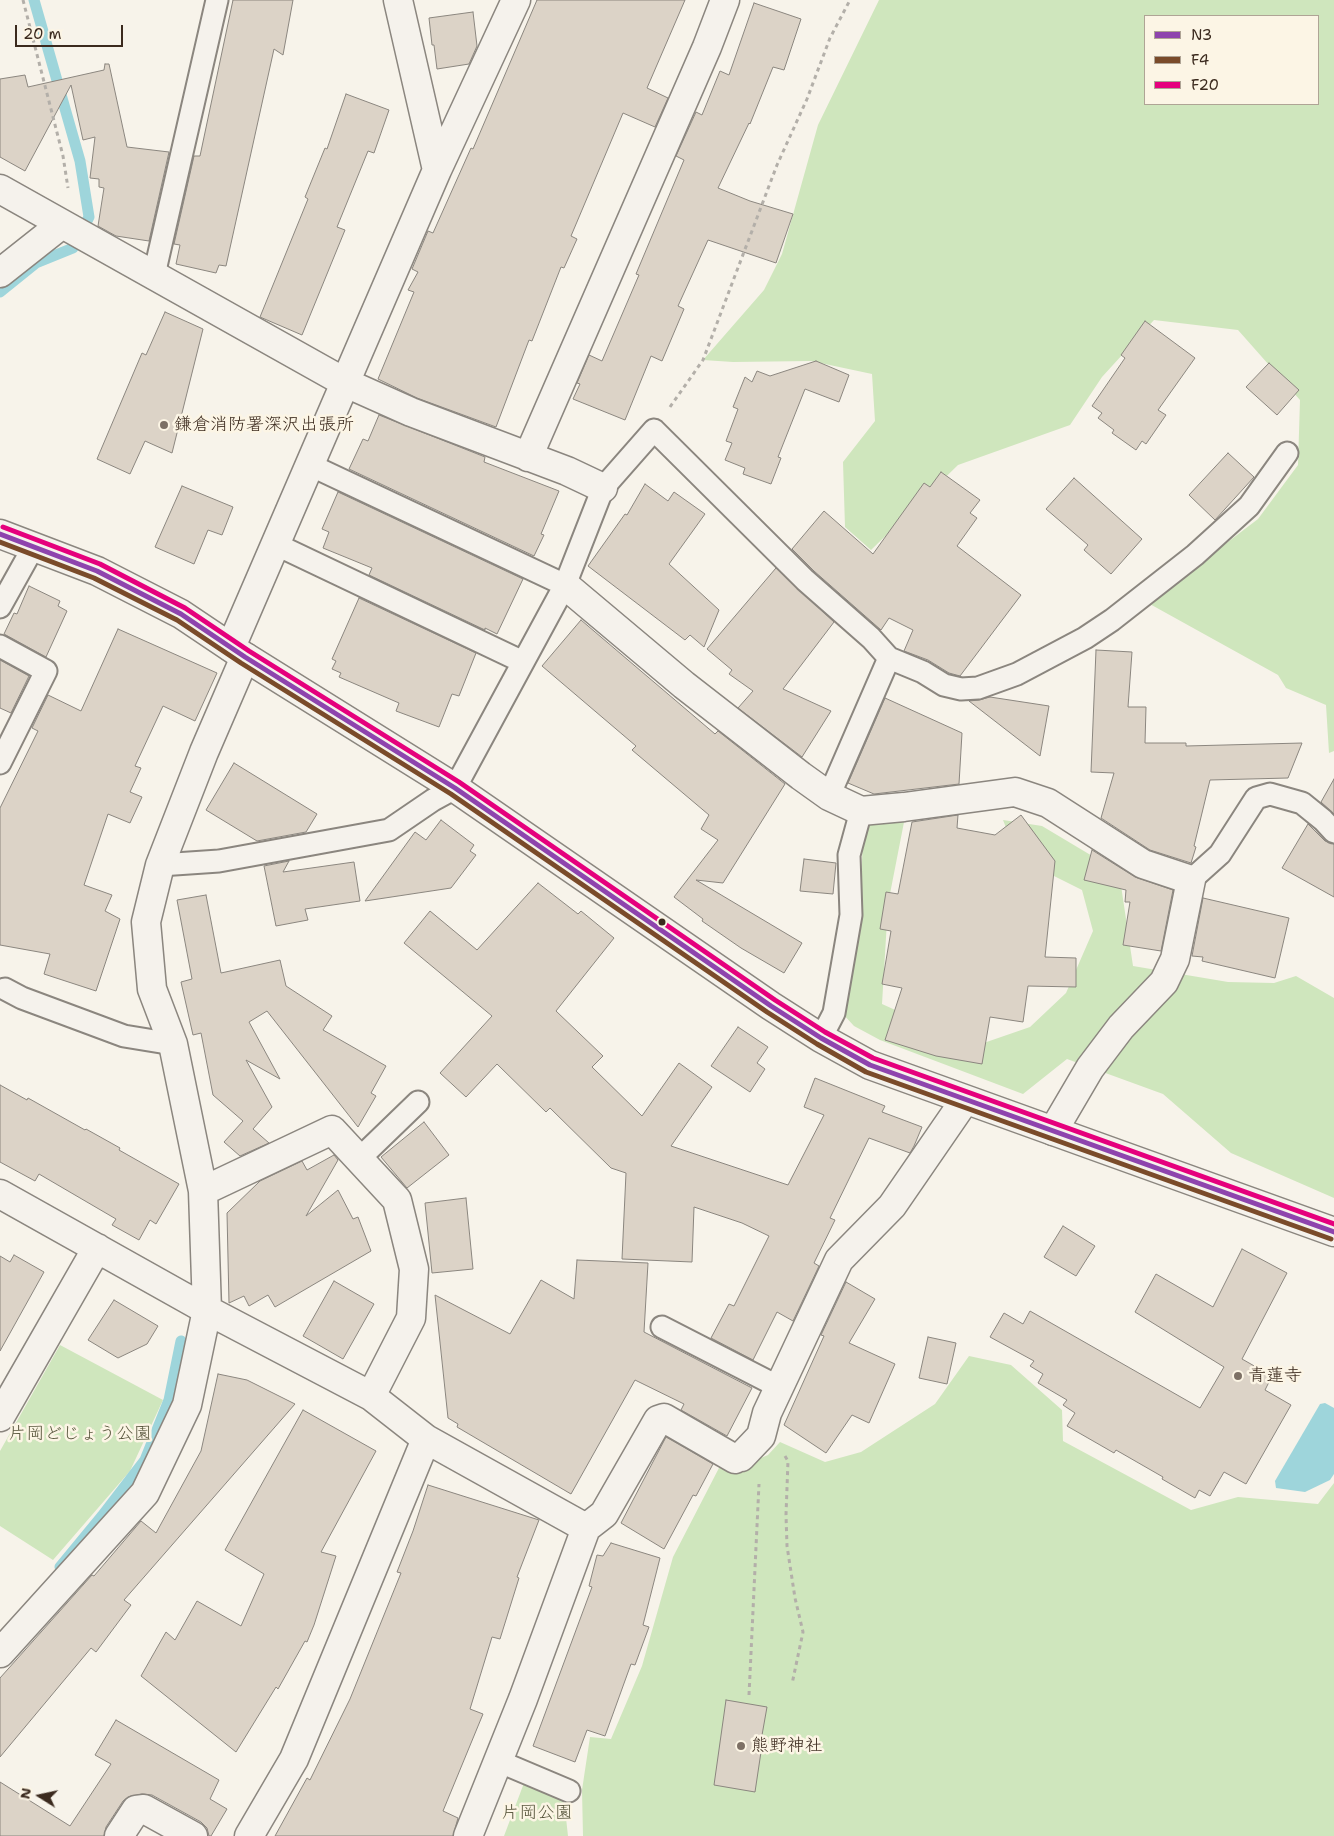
<!DOCTYPE html>
<meta charset="utf-8">
<style>
body{margin:0}
#map{position:relative;width:1334px;height:1836px;overflow:hidden;background:#f7f3ea;font-family:"Shantell Sans",sans-serif}
canvas{display:block}
.legend{position:absolute;left:1144px;top:15px;width:175px;height:90px;box-sizing:border-box;background:#fcf5e5;border:1px solid #afa495;margin:0;padding:6px 9px;list-style:none;font-size:15px;color:#3b2a1e}
.legend li{display:flex;align-items:center;gap:10px;height:25px}
.legend b{width:25px;border:1px solid #afa495}
.north{position:absolute;left:15px;top:1771px;width:50px;height:50px;-webkit-text-stroke:4px #fcf5e5;paint-order:stroke;rotate:280deg;font-size:14px;font-weight:700;line-height:20px;text-align:center;color:#3b2a1e}
.north::after{content:'';display:block;margin:auto;width:18px;height:22px;background:#3b2a1e;clip-path:polygon(50% 0,100% 100%,50% 72%,0 100%)}
.scale{position:absolute;left:15px;top:25px;width:108px;height:22px;box-sizing:border-box;border:2px solid #3b2a1e;border-top:0;padding-left:6px;font-size:15px;line-height:18px;white-space:nowrap;color:#3b2a1e;-webkit-text-stroke:4px #fcf5e5;paint-order:stroke}
</style>
<div id="map">
<canvas width="1334" height="1836"></canvas>
<ul class="legend">
<li><b style="height:6px;background:#8e44ad"></b>N3</li>
<li><b style="height:6px;background:#7a4b2a"></b>F4</li>
<li><b style="height:6px;background:#e5007d"></b>F20</li>
</ul>
<div class="north">N</div>
<div class="scale">20 m</div>
</div>
<script>
const ctx = document.querySelector('canvas').getContext('2d');
ctx.lineJoin = 'round';
function fill(path, color) { ctx.fillStyle = color; ctx.fill(path, 'evenodd'); }
const toPath = rows => new Path2D(rows.map(r => 'M' + r).join(''));
function stroke(path, color, width, dash) { ctx.strokeStyle = color; ctx.lineWidth = width; ctx.lineCap = dash ? 'butt' : 'round'; ctx.setLineDash(dash || []); ctx.stroke(path); }
function write(font, color, halo, rows, align = 'center') {
  ctx.font = font + ' "Shantell Sans","Klee One",sans-serif'; ctx.lineWidth = 5; ctx.setLineDash([]); ctx.textBaseline = 'middle'; ctx.strokeStyle = halo; ctx.fillStyle = color; for (const [text, x, y, turn = 0] of rows) {
    ctx.save(); ctx.translate(x, y); ctx.rotate((+turn || 0) * Math.PI / 180); ctx.textAlign = isNaN(turn) ? turn : align; if (halo) ctx.strokeText(text, 0, 0); ctx.fillText(text, 0, 0); ctx.restore();
  }
}
fill(toPath([
 [879,0,1334,0,1334,751,1329,753,1326,705,1286,688,1278,675,1148,603,1258,519,1298,465,1300,400,1238,330,1154,320,1102,377,1070,425,958,465,871,550,845,527,843,462,875,421,872,374,811,361,733,362,703,360,764,290,782,254,818,125],
 [1145,16,1318,16,1318,104,1145,104],
 [905,817,888,904,882,1004,975,1046,1030,1027,1066,993,1093,931,1082,890,1018,858,1003,820,1042,826,1119,872,1133,966,1228,982,1274,983,1296,976,1334,998,1334,1198,1231,1153,1163,1094,1067,1059,1023,1094,880,1040,854,1026,842,1013,859,926,863,838,872,820],
 [60,1345,163,1400,130,1471,53,1560,0,1526,0,1451],
 [969,1356,1011,1365,1062,1410,1063,1441,1191,1510,1238,1497,1318,1504,1334,1483,1334,1836,583,1836,582,1790,590,1737,611,1739,642,1666,673,1557,720,1466,742,1466,768,1455,780,1442,825,1462,861,1452,935,1404],
 [524,1783,564,1800,568,1836,504,1836]
]), '#cfe6bd');
fill(toPath([
 [1325,1403,1334,1408,1334,1474,1330,1480,1305,1492,1276,1488,1275,1481,1320,1404]
]), '#9ed5db');
stroke(toPath([
 [0,292,36,263,73,248,89,217,80,161,34,0],
 [60,1567,102,1516,145,1460,169,1400,181,1341]
]), '#9ed5db', 11);
const building = toPath([
 [233,0,293,0,283,55,274,49,226,266,219,265,216,273,176,264,180,245,174,244,194,156,200,156,233,0],
 [537,0,685,0,647,88,668,98,655,127,623,113,571,236,577,239,564,268,561,267,532,341,529,340,496,427,417,398,378,379,414,292,408,290,418,272,412,269,428,231,433,233,471,148,473,149,537,0],
 [754,3,801,19,784,70,773,67,750,124,749,123,718,188,750,201,793,214,776,263,708,240,678,306,684,309,662,361,651,356,625,420,573,399,580,384,577,383,589,355,602,361,639,275,636,274,684,160,676,156,696,112,702,115,720,71,729,75,754,3],
 [473,12,477,46,469,64,437,69,434,45,432,45,429,18,473,12],
 [105,64,109,64,127,147,169,152,149,241,116,236,98,226,104,188,99,187,99,179,90,178,95,137,83,140,71,85,25,171,0,157,0,79,25,75,28,87,104,70,105,64],
 [346,94,389,110,374,153,368,151,337,227,345,230,302,335,260,317,308,199,305,197,325,148,327,149,346,94],
 [165,312,203,329,172,453,145,441,130,474,97,459,142,353,146,355,165,312],
 [1145,321,1195,358,1158,410,1166,415,1146,444,1142,441,1136,450,1112,433,1114,430,1098,418,1102,413,1092,406,1125,358,1121,355,1145,321],
 [816,361,849,375,839,402,805,389,778,457,781,458,771,484,743,474,745,468,725,460,732,443,726,441,738,409,733,407,745,377,752,382,757,371,770,376,816,361],
 [1269,363,1299,390,1277,415,1246,387,1269,363],
 [379,415,485,457,484,462,559,491,541,534,544,535,534,556,349,469,363,439,368,441,379,415],
 [1228,453,1254,477,1215,520,1189,495,1228,453],
 [941,472,980,500,970,513,977,518,957,546,1021,595,960,676,949,673,928,660,904,651,913,630,889,618,881,630,814,571,792,549,824,511,873,554,924,483,930,487,941,472],
 [1074,478,1142,539,1111,574,1084,550,1088,545,1046,509,1074,478],
 [645,484,668,501,674,492,705,514,669,564,719,610,704,647,690,635,685,640,588,566,625,514,627,515,645,484],
 [182,486,233,507,222,535,208,530,194,564,155,547,182,486],
 [338,492,523,579,497,634,485,628,485,630,369,575,372,568,323,548,329,532,322,529,338,492],
 [776,568,834,622,783,689,831,711,802,757,738,708,753,691,729,674,732,670,707,649,776,568],
 [29,586,60,601,58,606,67,611,46,657,4,634,14,613,17,614,29,586],
 [359,598,476,653,459,696,452,694,439,727,396,711,399,703,339,677,341,673,332,669,336,661,332,659,359,598],
 [581,620,715,734,718,731,785,784,723,883,696,880,802,943,784,973,741,948,702,921,703,919,674,897,718,840,701,829,709,815,632,750,636,746,542,666,581,620],
 [118,629,217,673,195,721,163,706,135,766,141,768,130,792,142,797,130,823,108,814,84,885,112,895,105,911,120,919,96,991,44,974,50,954,0,945,0,808,38,731,32,728,48,695,81,711,118,629],
 [1096,650,1132,652,1128,707,1146,707,1145,743,1186,743,1186,746,1302,743,1288,778,1210,780,1194,846,1196,847,1191,863,1150,850,1101,818,1114,773,1091,772,1096,650],
 [0,660,29,676,11,713,0,708,0,660],
 [990,697,1049,706,1040,756,969,701,979,700,990,697],
 [885,698,962,733,959,784,874,794,848,783,885,698],
 [234,763,317,814,306,832,257,841,206,810,234,763],
 [1334,779,1334,814,1321,802,1334,779],
 [958,815,957,828,995,835,1021,815,1055,861,1045,957,1076,958,1076,987,1028,986,1023,1022,990,1017,982,1064,936,1056,885,1040,902,988,882,984,891,931,880,929,886,892,898,894,912,822,958,815],
 [441,820,474,845,470,851,476,855,451,888,365,901,415,832,426,840,441,820],
 [1308,824,1325,841,1334,844,1334,897,1282,868,1308,824],
 [1092,850,1135,877,1173,890,1161,951,1123,945,1130,902,1125,902,1126,890,1084,880,1092,850],
 [804,859,836,863,833,894,800,891,804,859],
 [289,861,283,872,354,862,360,901,305,909,308,920,276,926,264,866,289,861],
 [538,883,578,914,581,911,614,938,556,1011,603,1056,592,1067,642,1116,679,1063,712,1087,671,1146,788,1185,824,1115,804,1107,815,1078,885,1106,882,1112,922,1127,914,1146,910,1153,869,1138,830,1218,835,1220,814,1263,819,1266,793,1321,777,1312,753,1360,711,1338,729,1304,734,1306,769,1236,742,1223,694,1207,692,1262,622,1259,626,1173,611,1168,550,1108,546,1112,497,1064,466,1097,440,1073,492,1016,404,943,430,911,477,950,538,883],
 [206,895,221,973,280,960,286,986,332,1016,323,1030,386,1066,371,1093,376,1096,358,1127,267,1011,249,1022,280,1079,246,1060,272,1107,253,1129,269,1143,240,1156,224,1142,243,1121,213,1095,201,1033,193,1035,181,982,192,979,177,900,206,895],
 [1203,898,1289,918,1275,978,1202,961,1203,957,1192,956,1203,898],
 [738,1027,768,1047,757,1063,765,1069,750,1092,711,1066,738,1027],
 [0,1085,27,1100,28,1098,85,1130,86,1129,120,1148,119,1150,179,1184,156,1224,150,1220,139,1240,112,1225,116,1219,39,1174,35,1181,0,1162,0,1085],
 [424,1122,449,1155,407,1188,381,1157,424,1122],
 [334,1155,338,1160,306,1216,338,1190,353,1219,358,1217,371,1251,275,1307,268,1295,249,1306,244,1296,229,1303,227,1213,260,1181,302,1161,307,1170,334,1155],
 [466,1198,473,1269,432,1273,425,1203,466,1198],
 [1063,1226,1095,1246,1076,1276,1044,1257,1063,1226],
 [1242,1249,1287,1273,1242,1359,1272,1376,1265,1390,1291,1405,1246,1484,1224,1472,1210,1496,1199,1490,1195,1498,1162,1479,1163,1477,1116,1450,1114,1453,1067,1426,1075,1413,1063,1405,1067,1400,1038,1383,1043,1374,1030,1366,1034,1361,990,1337,1004,1313,1023,1324,1030,1311,1200,1408,1224,1367,1135,1312,1156,1274,1213,1307,1242,1249],
 [14,1255,44,1272,0,1351,0,1256,10,1262,14,1255],
 [577,1260,648,1263,644,1332,752,1388,727,1436,681,1410,684,1404,635,1380,571,1494,457,1427,458,1424,448,1418,435,1295,510,1334,541,1280,574,1299,577,1260],
 [334,1281,374,1304,343,1359,303,1336,334,1281],
 [846,1282,875,1299,849,1343,895,1364,869,1423,852,1415,826,1453,784,1425,824,1336,821,1335,846,1282],
 [114,1300,158,1326,147,1344,118,1358,88,1340,114,1300],
 [928,1337,956,1343,947,1384,919,1378,928,1337],
 [218,1374,247,1380,295,1404,124,1600,131,1605,96,1652,91,1648,0,1757,0,1678,92,1575,94,1576,141,1521,156,1533,201,1451,218,1374],
 [303,1410,376,1451,321,1552,336,1556,314,1625,307,1642,305,1641,278,1689,276,1687,236,1752,141,1676,166,1632,175,1640,197,1601,241,1626,264,1574,225,1550,303,1410],
 [666,1437,713,1464,696,1496,693,1495,664,1549,621,1523,666,1437],
 [428,1485,539,1520,517,1577,519,1578,500,1639,492,1637,470,1709,483,1714,443,1811,458,1818,453,1836,275,1836,307,1778,310,1780,350,1699,401,1573,397,1572,413,1531,428,1485],
 [611,1543,660,1558,643,1625,649,1627,635,1665,631,1664,605,1736,587,1730,575,1762,533,1746,592,1587,589,1586,597,1555,603,1556,611,1543],
 [726,1700,767,1707,759,1752,761,1752,755,1792,714,1785,726,1700],
 [116,1720,219,1780,210,1799,227,1809,211,1836,209,1836,207,1828,201,1822,152,1795,142,1794,128,1797,123,1801,106,1827,104,1836,0,1836,0,1782,70,1826,111,1764,95,1755,116,1720]
]);
fill(building, '#dcd3c7');
stroke(building, '#8b867f', 1);
const service = toPath([
 [154,275,217,0],
 [310,465,565,585],
 [275,544,523,662],
 [0,607,34,546],
 [0,646,46,671,0,763],
 [829,796,889,658],
 [160,865,219,861,389,830,433,800,455,788,565,585,603,488,654,430,805,580,871,638,889,658,923,672,944,685,961,689,978,688,1017,674,1085,638,1112,620,1195,555,1249,506,1287,453],
 [1191,880,1220,854,1256,798,1270,794,1302,803,1323,820,1334,832],
 [5,989,22,998,124,1036,173,1044],
 [821,1038,834,1013,851,915,849,855,861,811],
 [359,1159,418,1102],
 [662,1327,779,1387],
 [498,1761,569,1791]
]);
const minor = toPath([
 [437,170,516,0],
 [0,189,346,383,411,412,567,471,603,488],
 [0,273,62,224],
 [528,457,707,47,725,0],
 [565,585,684,685,801,776,829,796,861,811,904,807,1015,792,1048,803,1143,864,1191,880,1175,959,1164,982,1121,1027,1090,1068,1053,1131],
 [231,647,437,170,398,0],
 [203,1191,332,1130,397,1200,414,1269,411,1318,371,1396],
 [0,1194,207,1310,371,1396,426,1439,586,1528],
 [0,1417,97,1248],
 [741,1457,761,1436,767,1413,839,1260,892,1206,965,1100],
 [0,1653,145,1493,187,1405,207,1310,203,1191,173,1044,152,989,146,922,160,865,204,752,245,657],
 [119,1836,136,1810,144,1809,193,1836],
 [249,1836,294,1759,426,1439],
 [468,1836,523,1699,586,1528,604,1514,658,1420,664,1418,735,1459]
]);
const secondary = toPath([
 [0,534,97,571,181,614,245,657,455,788,771,1006,821,1038,870,1065,1334,1232]
]);
stroke(service, '#8b867f', 25);
stroke(minor, '#8b867f', 31);
stroke(secondary, '#8b867f', 31);
stroke(toPath([
 [23,0,63,156,68,188],
 [670,407,703,360,777,165,807,99,830,38,850,0],
 [785,1456,788,1461,786,1515,787,1546,795,1598,803,1632,792,1684],
 [749,1695,759,1484]
]), '#b3afa9', 3, [4, 4]);
stroke(service, '#f5f2ec', 21);
stroke(minor, '#f5f2ec', 28);
stroke(secondary, '#f5f2ec', 28);
stroke(toPath([
 [0,534,97,571,181,614,245,657,455,788,771,1006,821,1038,870,1065,1334,1232]
]), '#8e44ad', 5);
stroke(toPath([
 [0,542,94,578,177,620,241,663,451,794,767,1012,817,1044,866,1072,1331,1239]
]), '#7a4b2a', 5);
stroke(toPath([
 [3,527,100,564,185,608,249,651,459,782,775,1000,825,1032,873,1058,1334,1224]
]), '#e5007d', 5);
for (const [x, y, r, color] of [
 [164,425,5,"#7d7065"],
 [662,922,4.5,"#3b2a1e"],
 [1238,1376,5,"#7d7065"],
 [741,1746,5,"#7d7065"]
]) { const dot = new Path2D(); dot.arc(x, y, r, 0, 2 * Math.PI); ctx.fillStyle = color; ctx.fill(dot); stroke(dot, '#fcf5e5', 2); }
write('18px', '#3b2a1e', '#fcf5e5', [
 ["鎌倉消防署深沢出張所",174,425],
 ["青蓮寺",1248,1376],
 ["熊野神社",751,1746]
], 'left');
write('18px', '#58563d', '#fcf5e5', [
 ["片岡どじょう公園",80,1434],
 ["片岡公園",537,1813]
]);
</script>
